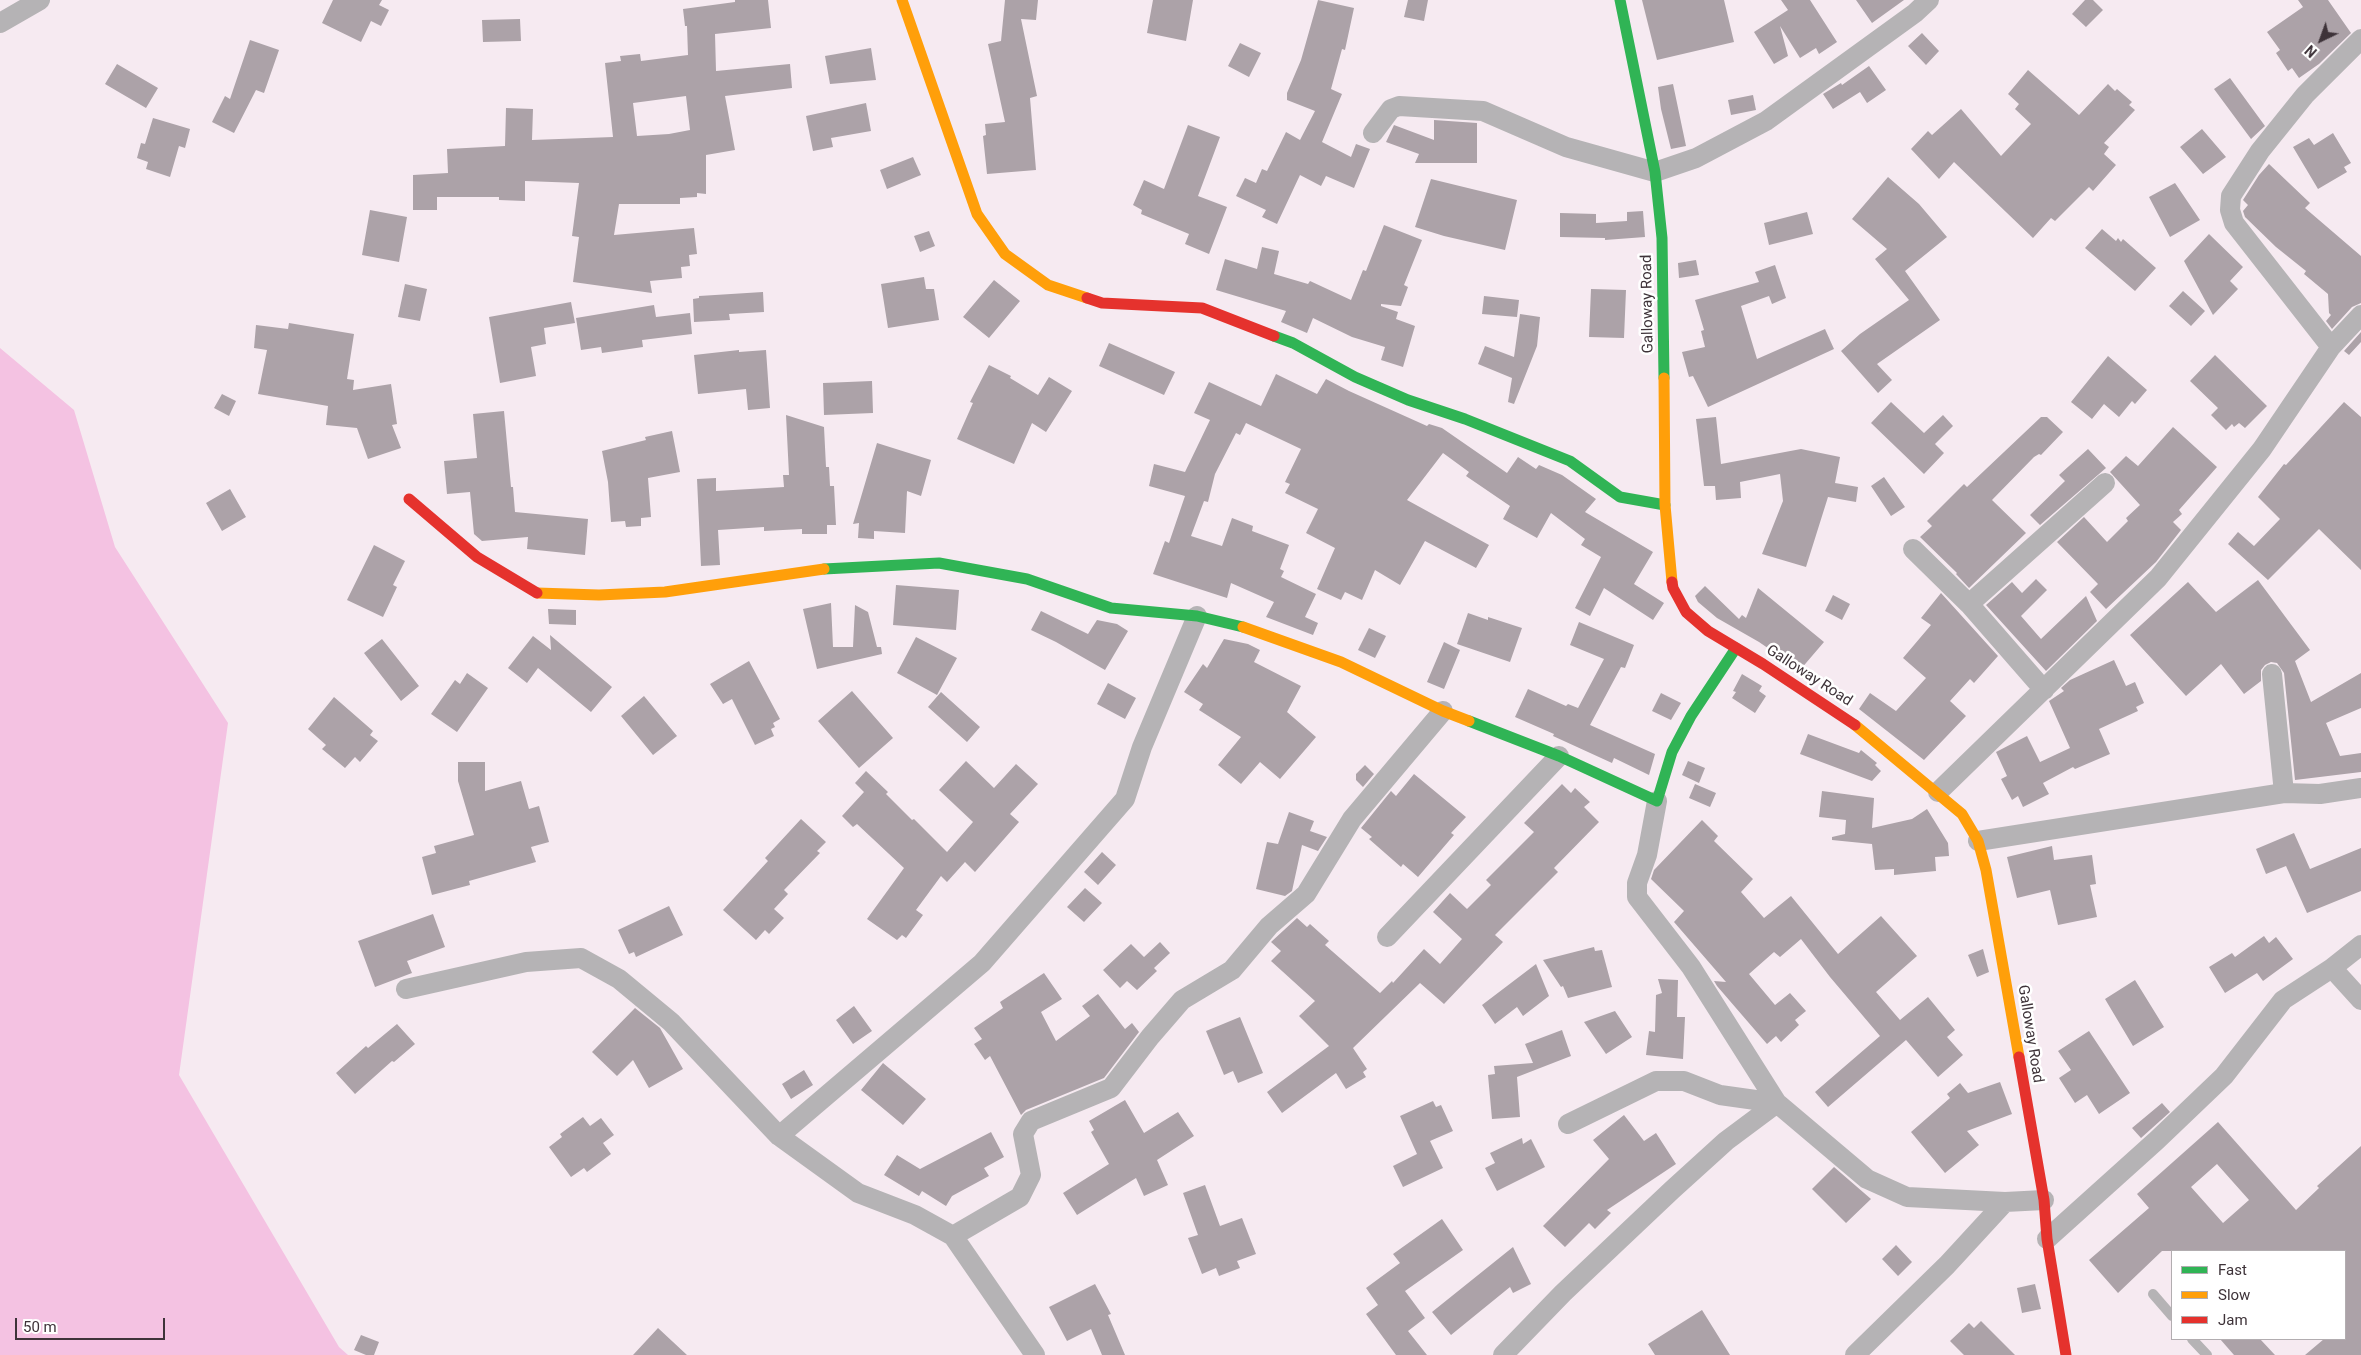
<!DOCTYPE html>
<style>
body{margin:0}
#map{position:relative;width:2361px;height:1355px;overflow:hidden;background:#f6eaf1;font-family:Roboto,sans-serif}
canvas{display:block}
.legend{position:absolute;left:2171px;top:1250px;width:175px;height:90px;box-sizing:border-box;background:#fff;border:1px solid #b2adb0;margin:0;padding:6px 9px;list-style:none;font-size:15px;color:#3e3339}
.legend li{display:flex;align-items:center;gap:10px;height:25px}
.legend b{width:25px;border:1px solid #b2adb0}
.north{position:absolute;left:2296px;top:15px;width:50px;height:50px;-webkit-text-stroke:4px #fff;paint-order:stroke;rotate:222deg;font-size:14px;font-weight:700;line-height:20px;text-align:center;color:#3e3339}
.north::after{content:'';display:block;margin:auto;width:18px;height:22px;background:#3e3339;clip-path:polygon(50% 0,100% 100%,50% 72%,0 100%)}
.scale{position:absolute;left:15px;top:1318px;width:150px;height:22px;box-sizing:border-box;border:2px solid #3e3339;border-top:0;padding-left:6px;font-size:15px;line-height:18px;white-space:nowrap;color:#3e3339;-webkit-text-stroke:4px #fff;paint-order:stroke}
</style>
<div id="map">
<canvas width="2361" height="1355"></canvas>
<ul class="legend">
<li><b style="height:6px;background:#30b455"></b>Fast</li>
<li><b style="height:6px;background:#ff9f0a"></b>Slow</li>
<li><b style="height:6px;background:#e5322d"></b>Jam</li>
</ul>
<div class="north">N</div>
<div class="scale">50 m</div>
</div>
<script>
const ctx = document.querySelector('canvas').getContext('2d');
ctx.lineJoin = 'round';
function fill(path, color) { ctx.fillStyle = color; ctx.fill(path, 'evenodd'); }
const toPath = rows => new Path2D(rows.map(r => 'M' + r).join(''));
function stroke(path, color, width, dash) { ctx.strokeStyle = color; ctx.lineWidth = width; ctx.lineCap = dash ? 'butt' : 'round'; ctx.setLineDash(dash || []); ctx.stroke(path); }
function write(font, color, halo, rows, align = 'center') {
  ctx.font = font + ' Roboto,sans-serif'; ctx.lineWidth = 5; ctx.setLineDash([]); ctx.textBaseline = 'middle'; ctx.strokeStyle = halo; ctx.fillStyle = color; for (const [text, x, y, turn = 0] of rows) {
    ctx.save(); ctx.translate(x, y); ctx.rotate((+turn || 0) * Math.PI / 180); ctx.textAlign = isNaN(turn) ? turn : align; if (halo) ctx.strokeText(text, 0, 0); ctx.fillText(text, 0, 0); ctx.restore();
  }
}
fill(toPath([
 [0,348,74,410,115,547,228,723,179,1075,339,1347,348,1355,0,1355]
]), '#f4c2e2');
fill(toPath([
 [333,0,382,0,379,5,389,10,381,26,371,21,361,42,322,23],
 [735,0,768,0,771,28,715,34,716,71,790,64,792,88,725,96,735,150,706,155,706,194,697,193,697,197,680,198,680,204,619,204,614,235,694,228,697,254,689,255,690,266,681,267,682,278,650,281,652,293,573,282,579,237,572,236,579,183,525,181,525,201,499,200,499,197,437,197,437,210,413,210,413,175,448,173,447,149,505,146,506,108,533,109,532,140,613,137,605,63,621,61,620,56,640,54,641,61,688,55,687,26,685,26,683,9,735,2],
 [686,96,690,130,669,134,637,136,633,103],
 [1005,0,1038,0,1036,20,1021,19,1037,96,1030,98,1036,170,987,174,983,136,986,135,985,124,1005,122,988,44,1001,41],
 [1153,0,1193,0,1186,41,1147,33],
 [1318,0,1354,8,1345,50,1342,49,1331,89,1342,94,1322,142,1351,157,1356,144,1370,149,1354,188,1326,176,1321,186,1300,175,1277,224,1262,217,1266,210,1236,196,1245,178,1256,183,1262,169,1267,171,1286,132,1300,140,1315,111,1287,100,1287,93,1301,60],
 [1408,0,1428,0,1424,21,1404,17],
 [1642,0,1724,0,1734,42,1657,60],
 [1781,0,1810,0,1837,42,1819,54,1816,48,1800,58,1780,26,1788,56,1774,64,1754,32,1788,10],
 [1856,0,1904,0,1872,23],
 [2085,0,2093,0,2103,10,2086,27,2072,14],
 [2298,0,2328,0,2351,33,2319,64,2299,78,2292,68,2288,71,2276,53,2280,50,2267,32,2303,7],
 [520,19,521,41,483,42,482,20],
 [1922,33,1939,51,1926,65,1908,46],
 [250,40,279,50,264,93,256,90,234,133,212,122,225,96,230,99],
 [1240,43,1261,53,1249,77,1228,66],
 [871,48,876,80,830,84,825,56],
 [117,64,158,88,146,108,105,84],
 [1869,66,1886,90,1867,103,1860,92,1833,109,1823,94,1841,83,1842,85],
 [2028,70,2079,115,2108,84,2115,91,2117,89,2132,102,2129,105,2135,110,2104,143,2109,147,2104,154,2116,165,2093,191,2089,187,2055,221,2051,218,2033,238,1954,162,1939,179,1911,149,1928,131,1932,135,1961,109,2001,156,2031,124,2015,109,2019,104,2008,94],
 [2230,78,2265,126,2251,139,2214,89],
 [1673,84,1686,146,1671,149,1661,109,1658,87],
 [1753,95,1756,110,1731,115,1728,100],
 [866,103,871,131,831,138,833,147,813,151,806,116],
 [153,118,190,129,185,148,179,146,170,177,146,169,148,162,137,158,141,143,145,144],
 [1434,120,1477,123,1477,163,1415,163,1419,154,1386,142,1394,125,1434,140],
 [1188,125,1220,137,1198,196,1227,207,1209,254,1185,244,1189,234,1141,214,1142,210,1133,205,1144,180,1164,189],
 [2202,129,2226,157,2203,174,2180,147],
 [2333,133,2351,163,2344,167,2347,172,2318,189,2293,147,2309,138,2314,145],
 [913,157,921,175,887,189,880,170],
 [2269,164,2310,203,2305,208,2361,256,2361,303,2352,307,2332,329,2326,321,2331,315,2329,313,2328,294,2304,274,2306,271,2276,247,2245,217,2243,211,2248,205,2243,200,2259,175],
 [1888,177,1919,204,1947,237,1905,271,1940,320,1877,364,1892,380,1878,393,1841,351,1860,334,1909,300,1875,259,1887,249,1852,219],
 [1431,179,1517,200,1505,250,1444,236,1415,227],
 [2175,183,2200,220,2170,237,2149,197],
 [370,210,407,217,399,262,362,255],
 [1643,211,1645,237,1605,240,1605,238,1560,237,1560,213,1596,214,1596,223,1627,221,1627,212],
 [1807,212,1813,234,1769,245,1764,223],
 [1384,225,1422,240,1404,285,1408,287,1401,306,1381,304,1381,306,1398,312,1396,319,1415,326,1403,367,1381,360,1385,347,1352,337,1313,318,1307,333,1281,322,1286,311,1216,290,1225,259,1257,269,1262,247,1279,251,1274,274,1308,284,1310,281,1351,300,1363,270,1366,271],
 [2102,229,2116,241,2118,238,2121,242,2123,239,2156,268,2135,291,2085,248],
 [929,231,935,246,920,252,914,236],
 [2209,234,2243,267,2230,281,2238,289,2213,315,2184,261],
 [1696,260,1699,275,1679,278,1678,263],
 [1775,265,1786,298,1772,304,1769,296,1741,306,1757,359,1825,329,1834,349,1708,407,1693,376,1689,377,1682,352,1705,347,1701,331,1704,330,1695,300,1759,282,1755,272],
 [924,277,926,289,934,289,939,320,888,328,881,284],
 [994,280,1020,301,989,338,963,317],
 [405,284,427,289,420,321,398,317],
 [1591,289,1626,290,1624,338,1589,337],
 [2183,291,2205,311,2191,326,2169,306],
 [763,292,764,312,729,314,730,320,694,322,693,299,699,298,699,296],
 [1484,296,1519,300,1517,317,1482,314],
 [571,302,575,323,544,328,546,344,531,347,536,376,500,383,489,317],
 [654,305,656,317,690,313,692,334,642,340,643,347,602,353,601,347,581,350,576,318],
 [1520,314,1540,317,1537,346,1514,404,1508,402,1512,378,1478,364,1485,346,1514,357],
 [289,323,354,334,347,379,354,380,353,390,391,384,397,424,392,425,401,448,368,459,357,428,326,425,328,406,258,394,267,350,254,348,256,325,288,329],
 [2361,332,2361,342,2349,355,2344,351],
 [1109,343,1175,372,1164,395,1099,366],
 [739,350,739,352,766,350,770,408,748,410,746,389,698,394,694,355],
 [2215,355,2267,406,2245,428,2239,423,2234,427,2232,424,2226,430,2211,415,2218,408,2190,381],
 [2108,356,2147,390,2135,404,2132,401,2119,417,2104,404,2092,419,2071,402],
 [989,365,1011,376,1010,378,1038,395,1049,377,1072,391,1046,432,1032,423,1014,464,957,439,973,403,970,402],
 [1276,374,1317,394,1326,379,1349,391,1427,426,1429,424,1442,428,1507,473,1518,457,1536,469,1539,465,1562,475,1596,499,1585,512,1653,552,1634,584,1664,603,1653,620,1604,588,1590,616,1575,608,1601,557,1581,545,1585,539,1551,513,1537,538,1503,519,1510,506,1466,476,1469,472,1443,453,1407,500,1489,545,1476,568,1425,541,1400,585,1375,570,1362,600,1345,592,1341,600,1317,589,1335,548,1306,533,1318,509,1285,493,1290,484,1285,482,1301,449,1246,423,1240,435,1236,433,1215,474,1208,502,1204,501,1191,536,1222,546,1232,518,1253,526,1252,531,1289,545,1280,569,1284,571,1281,577,1316,594,1305,617,1318,623,1313,635,1266,617,1274,602,1231,583,1227,598,1153,574,1165,541,1169,543,1185,496,1149,486,1154,464,1185,472,1210,420,1194,413,1209,382,1261,406],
 [872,381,873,413,824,415,823,383],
 [222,394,236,401,229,416,214,408],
 [1891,402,1924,433,1943,415,1953,426,1935,444,1944,453,1924,474,1871,423],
 [2344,402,2361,417,2361,570,2319,529,2268,580,2228,544,2238,532,2254,546,2280,519,2258,497,2284,464,2286,465],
 [504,411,511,487,513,487,515,512,588,519,585,555,527,549,528,537,482,541,474,534,470,492,447,494,444,461,477,458,473,414],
 [786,415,824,427,826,467,829,467,830,486,834,486,836,525,827,525,827,534,802,534,802,529,764,531,764,527,718,530,720,565,701,566,697,479,716,478,716,491,784,487,783,475,789,475],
 [1716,417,1721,464,1801,449,1840,457,1835,483,1858,487,1856,502,1828,497,1806,567,1762,554,1783,501,1780,474,1740,482,1741,498,1716,500,1715,486,1704,486,1696,419],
 [2041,417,2047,417,2063,432,2041,455,2039,454,2034,457,1992,500,2026,533,1969,588,1956,574,1957,573,1920,537,1932,526,1927,521,1964,484,1967,487],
 [2173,427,2217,467,2179,510,2182,514,2173,522,2181,530,2156,562,2106,609,2090,592,2098,584,2057,542,2084,517,2107,542,2128,521,2126,518,2140,505,2110,472,2126,456,2138,466],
 [672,431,680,472,648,478,651,517,641,518,641,526,626,527,625,521,611,522,608,482,602,451,646,440,645,437],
 [877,443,931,460,921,496,907,491,905,533,874,531,874,539,858,538,859,523,853,524],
 [2088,449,2106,468,2040,525,2030,515,2065,481,2059,475],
 [1884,477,1905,507,1891,516,1871,486],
 [230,489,246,517,222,531,206,503],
 [374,545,405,561,393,585,397,587,383,617,347,600],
 [2036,579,2047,590,2021,616,2041,639,2086,596,2097,621,2046,671,1986,605,2012,582,2022,593],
 [2258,580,2310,650,2295,661,2311,702,2361,673,2361,708,2326,723,2340,756,2361,753,2361,772,2295,780,2284,673,2277,663,2271,662,2265,665,2261,670,2261,681,2244,694,2221,664,2186,696,2130,635,2188,582,2216,612],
 [896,585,959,590,956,630,893,625],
 [1705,586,1739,619,1742,615,1746,618,1758,588,1824,642,1800,670,1759,642,1717,618,1698,602,1695,596],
 [1941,593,1998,656,1974,683,1970,679,1950,701,1966,716,1924,760,1859,709,1870,693,1896,711,1926,678,1903,658,1931,625,1921,618],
 [1833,595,1850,604,1842,620,1825,611],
 [831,603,833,647,853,647,855,605,868,612,877,647,881,647,882,654,817,669,803,609],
 [548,609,576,610,576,625,549,624],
 [1041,611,1088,634,1097,620,1117,624,1128,631,1105,670,1056,642,1031,630],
 [1468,613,1488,620,1488,617,1522,628,1510,662,1457,644],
 [1579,622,1634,645,1625,668,1621,667,1590,725,1655,754,1649,775,1614,758,1612,763,1553,736,1554,734,1515,717,1528,689,1566,706,1568,704,1578,708,1604,659,1570,645],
 [1369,628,1386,636,1375,658,1358,650],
 [550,635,612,687,591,712,538,668,527,683,508,668,533,636,551,650],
 [916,637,957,658,937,695,897,673],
 [382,639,419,686,401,701,364,653],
 [1224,639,1248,644,1260,650,1254,662,1301,686,1287,712,1316,737,1280,779,1260,762,1241,784,1218,765,1241,737,1199,710,1203,704,1184,692,1203,664,1207,668],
 [1444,642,1460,650,1444,689,1427,682],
 [2114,660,2126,686,2135,682,2144,703,2136,707,2138,711,2099,729,2110,754,2075,769,2073,767,2043,783,2049,794,2023,807,2018,796,2012,800,2001,779,2007,776,1996,752,2027,736,2040,762,2070,748,2049,701,2064,691,2061,688,2070,680],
 [749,661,780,719,773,723,775,727,771,729,774,736,755,745,732,699,723,704,710,684],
 [467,673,488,688,457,732,431,714,455,680,460,684],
 [1742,674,1762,686,1759,691,1766,696,1755,713,1732,698,1736,692,1733,691],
 [1108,683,1136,698,1125,719,1097,704],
 [852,691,893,738,859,768,818,721],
 [941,692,980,727,967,742,928,707],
 [1661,693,1681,703,1671,720,1652,711],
 [644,696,677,736,653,755,621,716],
 [334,697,373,731,370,735,378,741,360,762,355,757,345,768,322,749,326,745,308,729],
 [1808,734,1859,753,1861,750,1877,763,1875,765,1881,771,1872,781,1800,754],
 [966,761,994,788,1016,764,1038,784,1010,814,1019,822,975,872,965,862,947,882,941,876,916,910,923,915,906,938,902,935,897,940,867,919,904,868,857,824,853,827,842,816,864,792,855,783,866,771,888,792,886,794,912,820,914,819,947,852,973,822,939,790],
 [1688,761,1705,768,1699,783,1682,775],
 [458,762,485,762,485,791,521,781,529,809,539,806,549,842,531,847,536,862,469,881,470,885,432,895,422,857,436,853,434,846,474,835,458,781],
 [1365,765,1374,774,1363,787,1356,780,1356,774],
 [1414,774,1466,817,1451,833,1454,835,1418,877,1403,864,1401,867,1369,839,1372,837,1361,828,1391,791,1396,796],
 [1562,784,1571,793,1575,788,1590,802,1584,807,1599,822,1554,868,1558,872,1495,935,1503,942,1444,1004,1420,983,1353,1048,1367,1069,1363,1072,1366,1077,1346,1089,1336,1073,1282,1113,1267,1092,1329,1046,1299,1016,1315,1001,1271,961,1281,951,1271,942,1297,918,1307,927,1310,924,1329,941,1325,945,1380,993,1392,981,1393,983,1424,949,1440,964,1462,939,1433,912,1450,893,1467,909,1491,885,1486,880,1534,832,1524,823],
 [1695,784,1716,793,1710,807,1689,798],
 [1822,791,1874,798,1872,828,1912,819,1927,809,1948,843,1949,856,1935,857,1936,871,1894,875,1894,869,1875,870,1872,844,1832,840,1832,837,1845,834,1846,820,1819,817],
 [1289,812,1314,821,1310,831,1327,837,1318,851,1302,845,1292,891,1285,896,1256,889,1267,842,1278,844],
 [801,819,826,842,817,851,820,853,784,890,788,894,774,909,784,918,769,934,765,930,756,940,723,910,768,861,765,858],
 [1702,820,1718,836,1714,841,1753,879,1741,892,1764,918,1791,896,1838,954,1881,916,1917,956,1876,992,1900,1020,1928,997,1955,1030,1947,1037,1963,1055,1938,1077,1906,1040,1828,1107,1815,1092,1880,1036,1830,977,1801,939,1780,957,1774,952,1749,974,1775,1005,1790,993,1806,1011,1795,1020,1799,1025,1781,1042,1776,1036,1767,1044,1717,986,1714,981,1726,982,1674,922,1684,911,1651,879,1654,870],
 [2294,833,2310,869,2361,848,2361,891,2307,913,2286,866,2266,874,2256,849],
 [2052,846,2054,860,2092,855,2096,884,2090,885,2097,917,2058,925,2050,890,2017,898,2007,857],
 [1102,852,1116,865,1098,885,1084,872],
 [1085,888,1102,903,1084,922,1067,907],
 [669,906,683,935,636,957,634,952,629,954,618,930],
 [433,914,445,947,407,961,412,973,375,987,358,941],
 [2264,936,2269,943,2276,937,2293,959,2263,981,2257,973,2225,993,2209,967,2232,953,2235,957],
 [1160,942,1170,953,1154,968,1157,971,1137,990,1127,981,1120,988,1103,970,1131,944,1144,957],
 [1594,947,1595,951,1602,950,1612,987,1568,998,1563,986,1561,987,1543,960],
 [1983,949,1989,972,1977,977,1968,955],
 [1536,964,1549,996,1523,1016,1517,1007,1495,1024,1482,1005],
 [1044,973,1062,999,1041,1012,1056,1041,1090,1016,1082,1006,1098,994,1125,1029,1132,1023,1139,1032,1104,1078,1026,1110,1021,1115,990,1056,985,1060,974,1044,982,1039,974,1028,1003,1008,1000,1002],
 [1658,979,1678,980,1677,1017,1685,1017,1683,1059,1646,1055,1649,1031,1655,1032,1656,995,1662,993],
 [2135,980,2164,1027,2133,1046,2105,999],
 [854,1006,872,1031,853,1044,836,1020],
 [635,1008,660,1028,683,1069,649,1088,633,1060,617,1076,592,1052],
 [1615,1011,1632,1037,1606,1054,1584,1022],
 [1240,1017,1263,1073,1238,1083,1233,1071,1224,1075,1206,1031],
 [397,1024,415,1044,394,1062,392,1061,355,1094,336,1073,366,1046,368,1048],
 [1562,1030,1571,1056,1517,1077,1520,1117,1492,1119,1488,1075,1495,1074,1494,1066,1533,1063,1525,1044],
 [2089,1031,2130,1093,2099,1114,2087,1095,2075,1103,2059,1078,2071,1070,2058,1051],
 [883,1063,926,1099,903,1125,861,1090],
 [804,1070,813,1085,791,1099,782,1084],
 [2000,1082,2012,1114,1967,1131,1979,1145,1945,1173,1911,1132,1950,1098,1947,1094,1960,1083,1968,1093],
 [1125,1100,1144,1133,1178,1112,1194,1136,1157,1160,1168,1185,1144,1196,1136,1178,1077,1215,1063,1193,1109,1164,1091,1132,1094,1130,1089,1121],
 [1433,1101,1436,1107,1441,1105,1453,1131,1430,1141,1443,1168,1403,1187,1393,1166,1417,1154,1400,1116],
 [2162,1103,2170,1112,2141,1138,2132,1128],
 [1624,1115,1644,1141,1656,1133,1676,1164,1607,1210,1611,1213,1595,1229,1589,1223,1565,1247,1543,1226,1609,1159,1593,1140],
 [583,1117,590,1126,601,1118,614,1135,603,1143,611,1154,587,1172,584,1168,571,1177,549,1147,562,1137,560,1134],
 [2218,1122,2296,1210,2319,1188,2317,1186,2361,1146,2361,1355,2305,1355,2324,1339,2345,1339,2345,1251,2162,1251,2118,1293,2089,1260,2149,1208,2137,1194],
 [2217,1164,2249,1200,2223,1223,2191,1187],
 [991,1132,1004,1157,984,1168,989,1176,952,1196,946,1206,922,1191,919,1196,884,1175,897,1155,920,1169],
 [1522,1138,1523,1144,1531,1139,1545,1167,1497,1191,1485,1168,1495,1163,1490,1153],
 [1834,1167,1871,1199,1846,1223,1812,1189],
 [1205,1185,1220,1226,1242,1218,1256,1254,1237,1261,1240,1268,1219,1276,1216,1268,1202,1274,1188,1238,1198,1235,1183,1193],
 [1442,1219,1463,1250,1405,1291,1425,1318,1408,1331,1427,1355,1396,1355,1366,1314,1378,1305,1366,1288,1400,1263,1393,1254],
 [1896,1245,1912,1262,1898,1276,1882,1259],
 [1513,1247,1531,1284,1513,1293,1510,1287,1451,1335,1432,1312],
 [1095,1284,1111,1314,1108,1315,1125,1355,1102,1355,1091,1329,1067,1341,1049,1307],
 [2035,1284,2041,1309,2022,1313,2017,1288],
 [1702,1310,1730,1355,1655,1355,1648,1344],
 [1981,1321,2015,1355,1964,1355,1950,1341,1969,1323,1974,1328],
 [658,1328,687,1355,633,1355],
 [361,1335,379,1342,374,1355,366,1355,354,1350],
 [2220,1339,2260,1339,2275,1355,2234,1355]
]), '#aca2a8');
stroke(toPath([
 [2153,1294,2172,1316],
 [2192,1339,2207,1355]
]), '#b5b3b5', 10);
stroke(toPath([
 [0,23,40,0],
 [1373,133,1391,109,1399,106,1483,111,1566,147,1655,172,1696,158,1766,121,1915,13,1929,0],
 [2331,347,2234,223,2230,210,2231,196,2260,151,2305,95,2361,39],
 [1913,549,1969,604,2044,690],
 [1969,604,2105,483],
 [2272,674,2284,793],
 [1938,792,2158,578,2262,449,2331,347,2361,315],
 [1657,801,1647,855,1637,883,1637,897,1691,967,1777,1103],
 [1978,841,2284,793,2320,794,2361,788],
 [1387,937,1559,756],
 [2332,968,2361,1000],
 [406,989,526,962,581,958,619,979,671,1022,779,1136,858,1193,915,1215,953,1236,1035,1355],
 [1568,1124,1656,1081,1684,1081,1720,1095,1777,1103],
 [779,1136,982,963,1125,799,1142,747,1197,616],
 [953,1236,1020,1197,1031,1175,1023,1134,1031,1121,1111,1088,1150,1037,1182,1000,1232,970,1269,926,1306,894,1352,819,1443,711],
 [2047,1239,2157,1140,2224,1076,2283,1000,2332,968,2361,945],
 [1503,1355,1563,1293,1672,1190,1726,1141,1777,1103,1867,1179,1907,1197,2005,1202,2044,1200],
 [1855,1355,1947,1265,2005,1202]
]), '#b5b3b5', 20);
stroke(toPath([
 [1620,0,1655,172,1662,238,1664,378],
 [1274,336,1293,343,1355,377,1408,400,1465,419,1570,461,1620,497,1665,505],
 [824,569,939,563,1027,579,1111,608,1197,616,1243,627],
 [1469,721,1559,756,1657,801,1672,752,1691,716,1736,648]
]), '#30b455', 11);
stroke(toPath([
 [902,0,977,214,1005,254,1048,285,1087,298],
 [1664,378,1665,505,1672,582],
 [537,593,599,595,665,592,824,569],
 [1243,627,1341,662,1443,711,1469,721],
 [1855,725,1962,814,1978,841,1986,870,2019,1057]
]), '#ff9f0a', 11);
stroke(toPath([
 [1087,298,1102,303,1202,308,1274,336],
 [409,499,477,557,537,593],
 [1672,582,1673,588,1686,612,1708,631,1763,664,1855,725],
 [2019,1057,2044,1200,2047,1239,2066,1355]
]), '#e5322d', 11);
write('15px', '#3e3339', '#fff', [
 ["Galloway Road",1648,304,-91],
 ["Galloway Road",1809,676,33],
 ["Galloway Road",2030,1034,81]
]);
</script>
